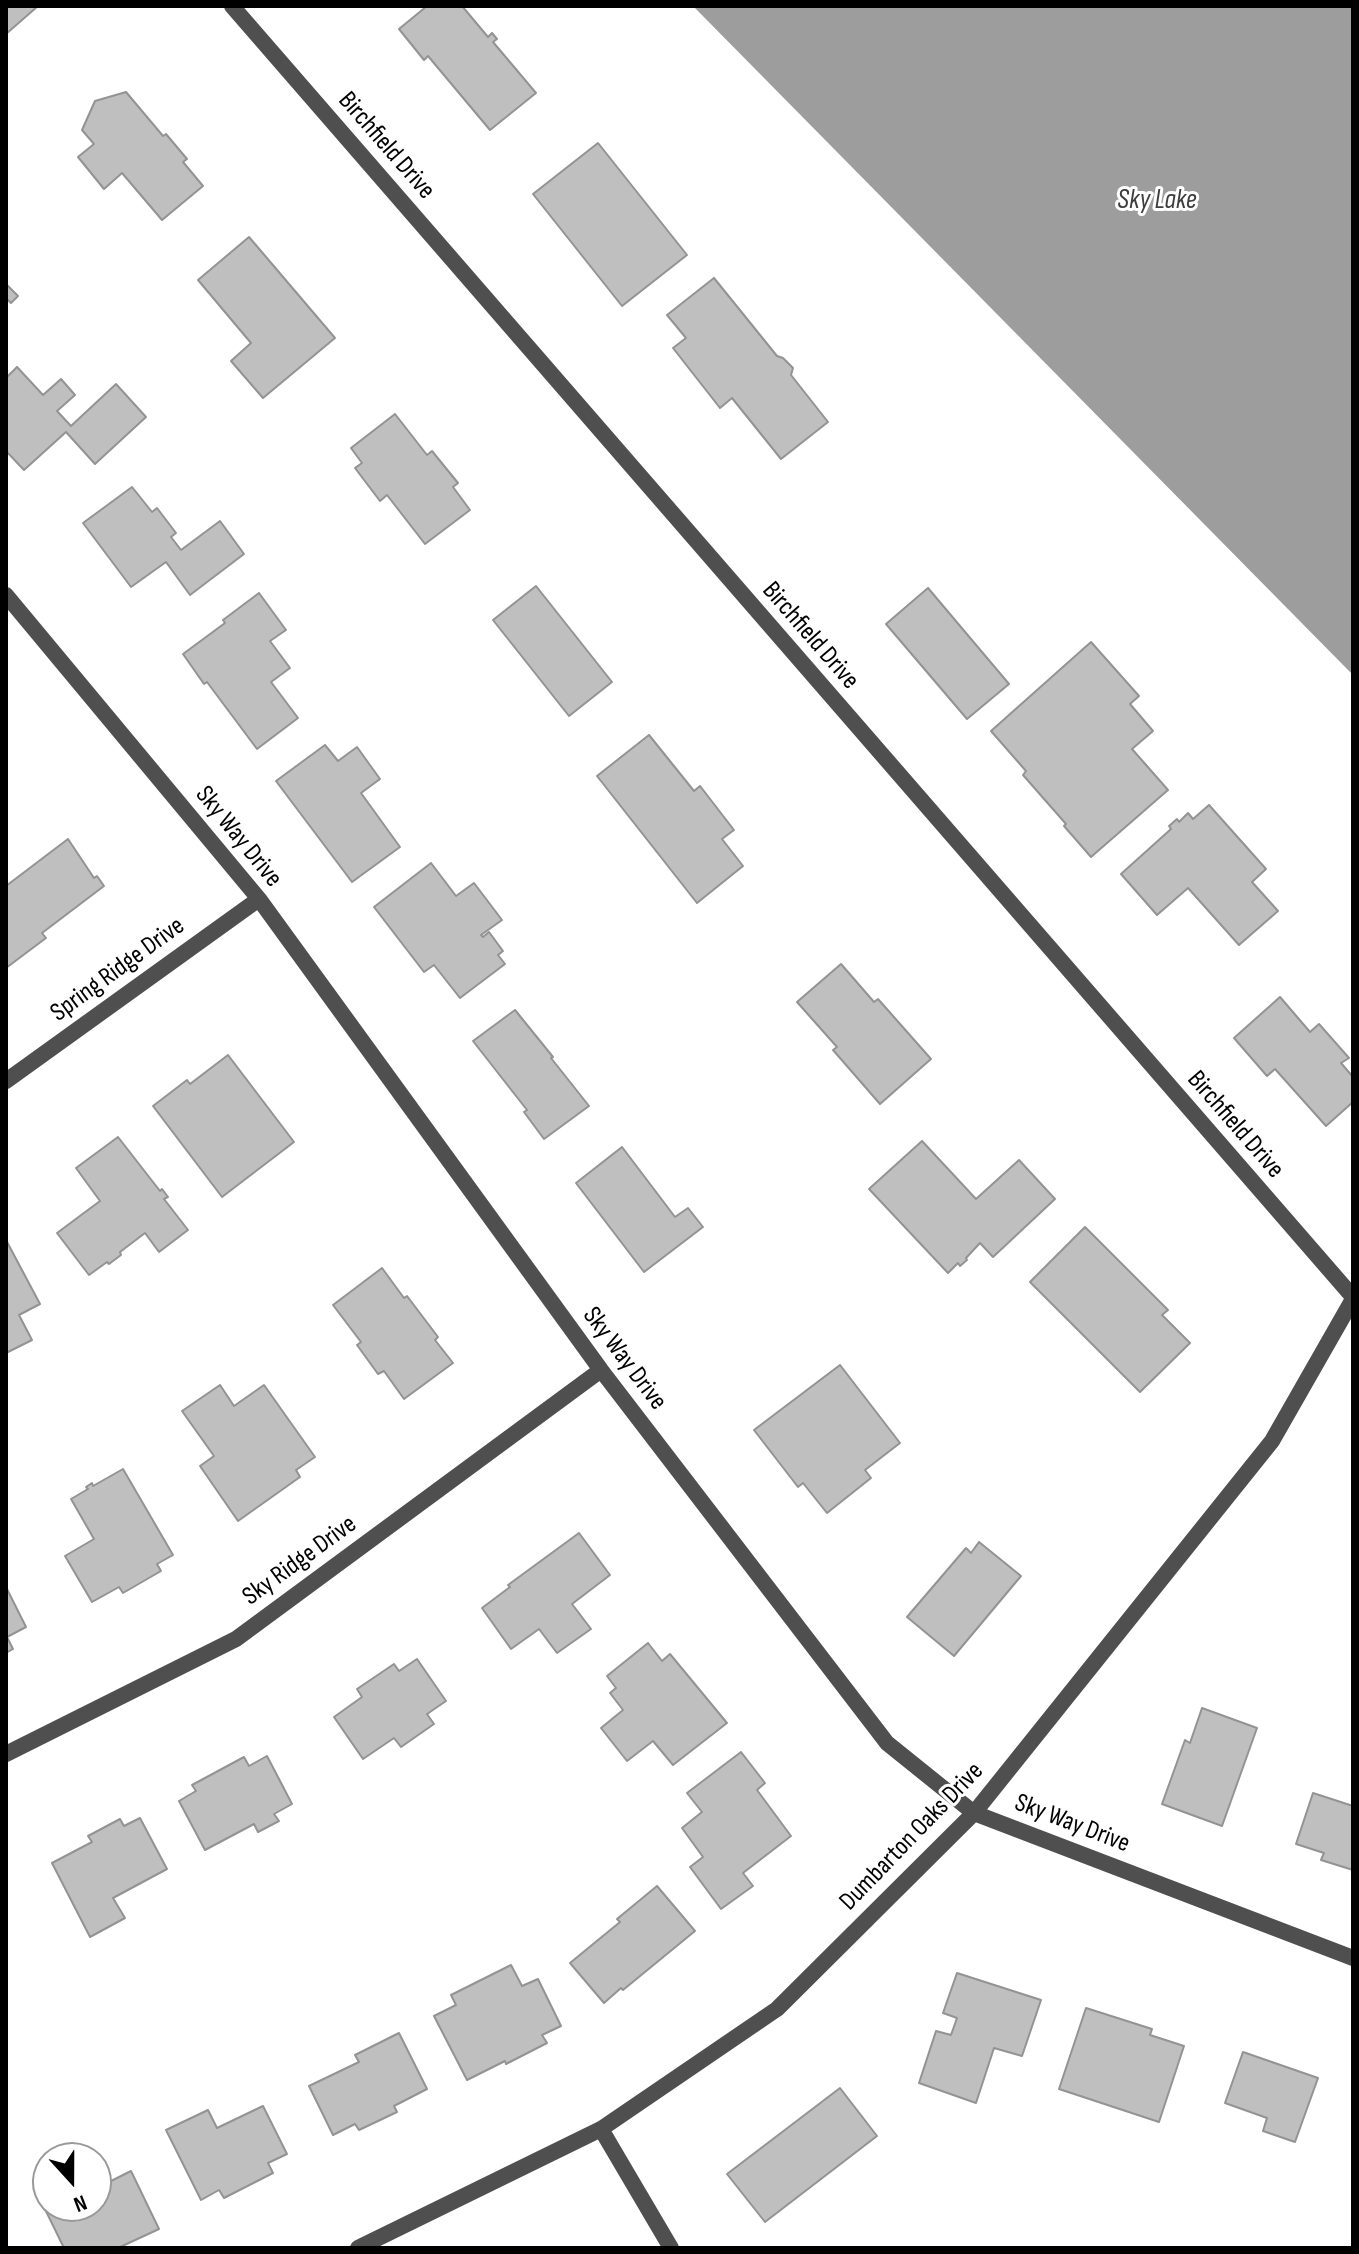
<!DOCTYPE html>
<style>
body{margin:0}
#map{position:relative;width:1359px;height:2254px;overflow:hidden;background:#fff;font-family:"Sofia Sans Condensed",sans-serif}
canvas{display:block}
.frame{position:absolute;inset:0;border:8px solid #000;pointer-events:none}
.north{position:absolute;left:32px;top:2142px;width:80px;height:80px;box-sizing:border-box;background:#fff;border:2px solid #999;border-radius:50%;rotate:159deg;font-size:22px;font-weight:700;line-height:32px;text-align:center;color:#000}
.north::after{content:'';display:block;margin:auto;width:28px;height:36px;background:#000;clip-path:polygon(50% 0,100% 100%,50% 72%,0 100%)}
</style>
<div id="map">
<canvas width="1359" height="2254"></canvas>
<div class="frame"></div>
<div class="north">N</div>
</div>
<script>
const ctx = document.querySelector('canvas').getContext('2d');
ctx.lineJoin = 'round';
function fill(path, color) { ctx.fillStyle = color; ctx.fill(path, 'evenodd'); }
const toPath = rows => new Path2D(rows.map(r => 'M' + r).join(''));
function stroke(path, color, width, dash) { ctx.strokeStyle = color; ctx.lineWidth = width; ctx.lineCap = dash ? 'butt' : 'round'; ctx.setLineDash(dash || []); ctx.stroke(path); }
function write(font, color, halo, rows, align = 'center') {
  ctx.font = font + ' "Sofia Sans Condensed",sans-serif'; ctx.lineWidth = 6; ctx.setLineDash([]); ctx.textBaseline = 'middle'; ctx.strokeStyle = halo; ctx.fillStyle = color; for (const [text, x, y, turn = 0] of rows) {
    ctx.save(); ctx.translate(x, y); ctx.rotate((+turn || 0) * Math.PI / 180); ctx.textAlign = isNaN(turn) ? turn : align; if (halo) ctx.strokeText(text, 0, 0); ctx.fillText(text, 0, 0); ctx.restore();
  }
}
fill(toPath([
 [693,6,1353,6,1353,675]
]), '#9d9d9d');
const building = toPath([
 [6,6,38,6,6,34,6,6],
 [427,6,462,6,488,37,492,33,497,39,493,42,536,93,490,130,428,56,424,60,399,29,427,6],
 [126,92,163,136,166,134,187,159,183,162,203,186,162,220,122,173,104,189,78,157,94,144,82,130,95,101,126,92],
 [598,143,687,255,622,306,533,194,598,143],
 [249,237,335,338,263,398,231,361,251,343,198,280,249,237],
 [714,278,777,356,783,358,793,368,791,375,828,422,781,459,732,398,720,408,673,348,686,338,667,315,714,278],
 [6,284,18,296,11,303,8,300,6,302,6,284],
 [17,367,43,395,61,379,75,395,57,411,71,426,116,384,146,417,95,464,66,432,24,470,6,451,6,378,17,367],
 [395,414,427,455,432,451,458,483,453,487,470,510,425,544,387,495,380,501,355,468,362,463,351,448,395,414],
 [132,487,152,512,157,508,176,533,171,537,181,550,220,521,244,554,190,595,166,562,131,587,83,523,132,487],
 [536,586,612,682,569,716,493,620,536,586],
 [928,588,1009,684,967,719,886,624,928,588],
 [259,593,286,630,270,641,290,668,271,682,298,718,257,749,207,682,204,684,183,654,225,623,223,620,259,593],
 [1091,642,1139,696,1130,704,1153,731,1132,749,1168,790,1091,857,1064,826,1066,824,1023,775,1026,771,991,731,1091,642],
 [649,735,694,791,700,786,734,830,722,839,743,866,697,903,597,776,649,735],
 [325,745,338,761,357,747,380,779,361,793,400,847,352,882,276,781,325,745],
 [1209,805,1266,869,1252,882,1278,911,1239,945,1188,888,1157,915,1121,874,1171,829,1169,826,1177,819,1179,822,1188,813,1193,819,1209,805],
 [68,839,94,878,97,876,104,886,42,933,46,938,6,968,6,886,68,839],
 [431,863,456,896,474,883,502,920,481,935,483,937,489,932,503,951,498,955,505,964,460,998,434,965,424,972,374,907,431,863],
 [841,964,874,1002,878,999,931,1059,880,1104,833,1050,837,1047,797,1002,841,964],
 [1280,997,1310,1032,1319,1024,1349,1058,1341,1063,1353,1077,1353,1102,1326,1126,1275,1069,1267,1076,1234,1038,1280,997],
 [515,1010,553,1057,551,1058,589,1106,544,1139,524,1112,527,1110,473,1041,515,1010],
 [228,1055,294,1142,222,1197,153,1106,187,1080,190,1084,228,1055],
 [118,1137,160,1191,162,1189,168,1197,164,1199,188,1230,159,1252,145,1233,120,1252,121,1255,109,1264,107,1262,89,1275,57,1233,100,1201,76,1168,118,1137],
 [922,1141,976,1199,1019,1160,1055,1199,993,1257,980,1243,966,1258,967,1260,960,1266,958,1263,948,1273,869,1189,922,1141],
 [622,1147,675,1217,688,1208,703,1227,644,1272,576,1183,622,1147],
 [1085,1227,1168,1310,1162,1315,1190,1343,1140,1392,1030,1282,1085,1227],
 [6,1240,40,1304,19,1315,32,1340,6,1353,6,1240],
 [382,1268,404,1298,407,1296,438,1337,435,1340,453,1363,404,1399,384,1371,378,1374,357,1345,361,1342,333,1305,382,1268],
 [840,1365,900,1443,865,1470,871,1478,827,1513,803,1483,798,1487,754,1430,840,1365],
 [220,1385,234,1406,264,1385,315,1457,296,1470,300,1477,238,1521,200,1466,214,1456,182,1411,220,1385],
 [123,1469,173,1555,157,1564,161,1571,123,1593,119,1587,92,1602,65,1556,94,1539,71,1499,88,1489,86,1487,92,1483,93,1486,123,1469],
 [579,1533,610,1575,572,1604,591,1629,557,1653,539,1629,511,1649,482,1608,510,1587,508,1585,579,1533],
 [979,1542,1021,1576,954,1656,907,1617,966,1548,971,1553,979,1542],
 [6,1587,26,1627,7,1637,13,1649,6,1653,6,1587],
 [648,1643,662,1661,670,1654,727,1723,673,1765,653,1741,627,1761,601,1728,623,1710,610,1693,616,1688,607,1676,648,1643],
 [417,1659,446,1701,427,1714,434,1724,401,1747,394,1738,363,1759,334,1717,362,1697,357,1689,394,1664,399,1671,417,1659],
 [1202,1708,1257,1728,1222,1826,1162,1804,1185,1740,1190,1743,1202,1708],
 [741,1752,765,1783,757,1790,791,1836,743,1873,753,1886,721,1909,690,1867,703,1857,682,1828,702,1812,687,1793,741,1752],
 [267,1756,292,1804,274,1814,279,1821,258,1832,254,1824,205,1850,179,1801,196,1791,192,1785,244,1757,249,1766,267,1756],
 [1313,1793,1353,1806,1353,1870,1321,1860,1324,1853,1296,1844,1313,1793],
 [140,1818,167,1869,113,1898,125,1918,90,1937,52,1863,92,1842,88,1836,120,1819,124,1826,140,1818],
 [657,1886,695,1931,623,1990,621,1988,604,2003,570,1963,620,1922,617,1919,657,1886],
 [511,1965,522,1986,538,1979,561,2026,542,2035,547,2043,506,2064,505,2061,467,2080,434,2016,456,2005,451,1995,511,1965],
 [957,1973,1041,2000,1022,2056,994,2048,976,2103,919,2083,936,2031,951,2035,957,2018,943,2013,957,1973],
 [1086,2008,1152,2029,1150,2035,1184,2046,1159,2122,1059,2089,1086,2008],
 [399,2033,427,2089,394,2106,397,2112,359,2130,355,2124,333,2135,309,2086,359,2062,355,2055,399,2033],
 [1243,2052,1318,2078,1295,2142,1263,2131,1267,2118,1225,2103,1243,2052],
 [840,2088,877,2136,765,2222,727,2174,840,2088],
 [263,2106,287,2154,268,2163,273,2173,224,2198,219,2190,201,2200,166,2130,208,2110,217,2128,263,2106],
 [100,2168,107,2183,131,2171,159,2229,118,2248,64,2248,41,2201,48,2197,48,2206,96,2206,96,2169,100,2168]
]);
fill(building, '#bfbfbf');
stroke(building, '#939393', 2);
stroke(toPath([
 [232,6,1353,1297],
 [6,595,259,899,601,1370,887,1743,974,1813,1353,1958],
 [6,1081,259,899],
 [6,1754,236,1639,601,1370],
 [601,2129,671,2248],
 [358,2248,601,2129,777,2009,974,1813,1272,1441,1353,1299]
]), '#4f4f4f', 16);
write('26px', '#000', '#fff', [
 ["Birchfield Drive",386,146,49],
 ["Birchfield Drive",810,636,49],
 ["Sky Way Drive",238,837,51],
 ["Spring Ridge Drive",118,970,-36],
 ["Birchfield Drive",1235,1125,49],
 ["Sky Way Drive",624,1359,53],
 ["Sky Ridge Drive",300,1561,-36],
 ["Sky Way Drive",1072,1824,21],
 ["Dumbarton Oaks Drive",912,1837,-46]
]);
write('italic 28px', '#3e3e3e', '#fff', [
 ["Sky Lake",1157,201]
]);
</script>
